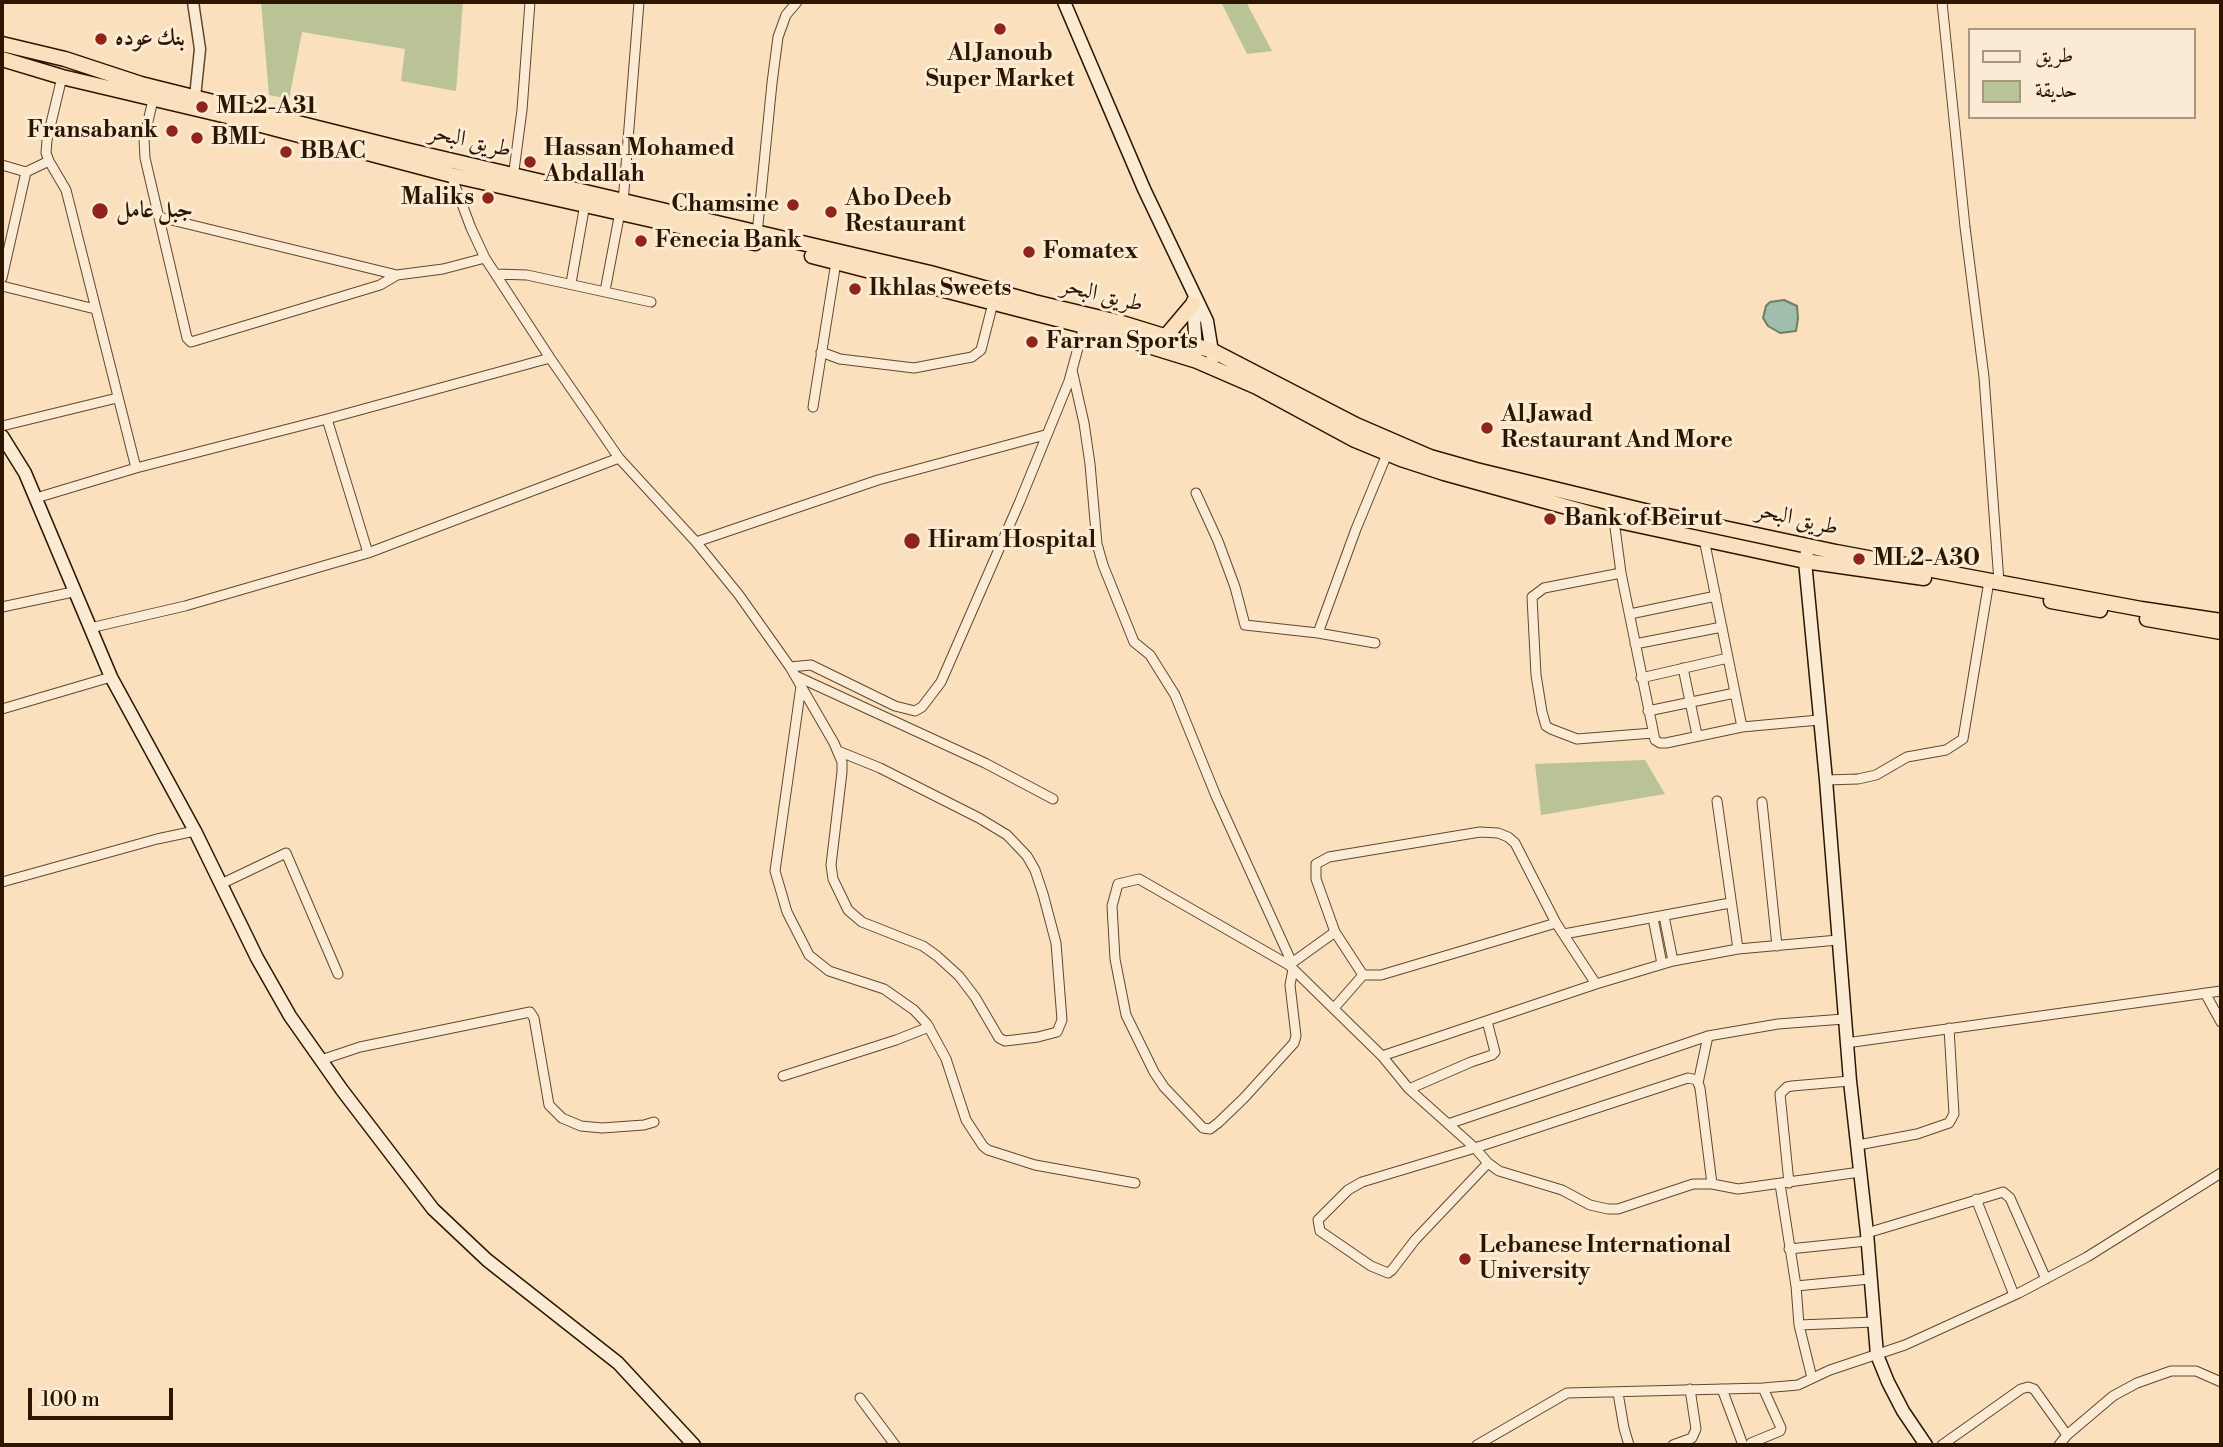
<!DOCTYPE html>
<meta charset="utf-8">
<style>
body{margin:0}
#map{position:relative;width:2223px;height:1447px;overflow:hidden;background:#fae0bd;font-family:"Libre Bodoni",Amiri,serif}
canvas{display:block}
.frame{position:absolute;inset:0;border:4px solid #2c1600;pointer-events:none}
.legend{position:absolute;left:1968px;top:28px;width:228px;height:91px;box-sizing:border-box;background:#fcebd4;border:2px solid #a9967f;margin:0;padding:9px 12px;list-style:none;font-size:21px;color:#2c1600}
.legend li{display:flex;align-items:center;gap:14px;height:35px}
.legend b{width:35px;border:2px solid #a9967f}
.scale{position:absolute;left:28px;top:1388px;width:145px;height:32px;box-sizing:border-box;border:4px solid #2c1600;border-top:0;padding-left:9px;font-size:21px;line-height:24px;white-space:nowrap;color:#2c1600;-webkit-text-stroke:5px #fcebd4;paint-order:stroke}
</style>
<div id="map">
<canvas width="2223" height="1447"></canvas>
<div class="frame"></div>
<ul class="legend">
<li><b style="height:9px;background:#fcebd4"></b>طريق</li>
<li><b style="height:19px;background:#b9c395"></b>حديقة</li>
</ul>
<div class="scale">100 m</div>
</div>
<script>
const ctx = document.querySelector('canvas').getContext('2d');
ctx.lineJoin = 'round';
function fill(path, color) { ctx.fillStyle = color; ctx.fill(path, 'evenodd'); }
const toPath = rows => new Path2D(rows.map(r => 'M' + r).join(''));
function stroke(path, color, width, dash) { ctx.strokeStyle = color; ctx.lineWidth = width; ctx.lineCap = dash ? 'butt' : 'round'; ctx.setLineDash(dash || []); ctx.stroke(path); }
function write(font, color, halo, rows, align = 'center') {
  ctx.font = font + ' "Libre Bodoni",Amiri,serif'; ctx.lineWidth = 6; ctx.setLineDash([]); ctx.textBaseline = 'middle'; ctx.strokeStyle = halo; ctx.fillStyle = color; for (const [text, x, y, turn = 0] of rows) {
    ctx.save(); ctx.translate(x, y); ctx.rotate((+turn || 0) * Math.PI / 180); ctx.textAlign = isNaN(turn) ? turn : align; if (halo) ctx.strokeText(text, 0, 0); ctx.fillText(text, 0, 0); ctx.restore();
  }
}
fill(toPath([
 [261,2,463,2,456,91,401,81,405,49,302,32,289,99,269,95],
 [1221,2,1246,2,1272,51,1247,54],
 [1645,760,1665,794,1541,815,1535,764]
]), '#b9c395');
const water = toPath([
 [1784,300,1797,306,1798,318,1796,331,1780,333,1768,326,1763,318,1766,306,1770,302,1784,300]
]);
fill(water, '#9fbeac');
stroke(water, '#717b67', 2);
const minor = toPath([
 [1942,2,1965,227,1984,377,1999,582],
 [62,77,47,140,46,153,49,161,66,190,136,468],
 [153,100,144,138,145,158,187,338,191,342,380,285,397,275,443,269,485,258],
 [2,165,26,172,49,161],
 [451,175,471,228,485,258,550,358,619,458,696,542,739,595,790,667,834,743,842,762,842,772,831,865,833,879,848,910,862,922,923,946,937,956,959,976,975,997,999,1038,1005,1041,1014,1040,1038,1037,1057,1032,1062,1020,1056,943,1043,894,1035,870,1027,856,1007,835,979,818,880,768,838,751],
 [513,178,522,110,530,2],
 [623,203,639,2],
 [159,217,397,275],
 [757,234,772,83,778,37,786,15,797,2],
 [496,274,527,275,651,302],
 [2,278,26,172],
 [571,283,585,204],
 [2,286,95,309],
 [605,291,620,212],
 [821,352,840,359,914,368,972,357,981,350,993,303],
 [1072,370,1084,423,1090,464,1097,544,1103,565,1134,642,1150,655,1175,695,1216,796,1292,963],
 [813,407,836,262],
 [327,419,368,553],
 [2,426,117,398],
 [1196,493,1218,541,1235,587,1245,625,1318,633,1375,643],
 [36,498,136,468,327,419,550,358],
 [1614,520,1621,573,1655,740,1660,743,1666,743,1742,727,1819,720],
 [1704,539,1742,727],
 [696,542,878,480,1045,435],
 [1621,573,1544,588,1532,597,1536,675,1542,712,1546,726,1551,729,1577,739,1653,733],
 [2,607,73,592],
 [1630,614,1716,596],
 [90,628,185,606,368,553,619,458],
 [1318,633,1356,529,1387,454],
 [1635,644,1722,627],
 [790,667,811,665,895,706,915,711,922,707,941,682,1020,501,1069,381,1084,326],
 [1683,668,1697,735],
 [796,676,985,763,1053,799],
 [1641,678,1728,658],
 [801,686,775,871,787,912,809,955,829,971,884,989,914,1010,927,1024,946,1059,966,1120,983,1146,988,1150,1035,1165,1135,1183],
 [2,709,111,677],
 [1648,711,1735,693],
 [1826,780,1858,779,1876,775,1907,757,1946,750,1963,739,1988,587],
 [1717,801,1738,949],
 [1762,802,1777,946],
 [2,882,157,839,195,831],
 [221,884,286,853,338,974],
 [1664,916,1673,961],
 [1653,918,1662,964],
 [1564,934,1730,903],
 [1289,965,1335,932],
 [1293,969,1290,985,1296,1036,1294,1043,1244,1098,1218,1123,1210,1129,1203,1128,1164,1087,1154,1072,1126,1015,1115,959,1112,906,1118,884,1139,879,1289,965,1382,1056,1409,1089,1475,1148,1488,1163,1499,1171,1562,1190,1590,1205,1608,1209,1618,1209,1693,1184,1712,1184,1738,1189,1860,1172],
 [1363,975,1335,932,1316,879,1316,864,1329,857,1480,832,1498,833,1508,837,1515,843,1556,923,1596,984],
 [1363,975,1381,975,1556,923],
 [2205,993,2221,1022],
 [1335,1007,1363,975],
 [1846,1043,2221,991],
 [1382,1056,1596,984,1673,961,1738,949,1838,940],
 [321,1060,360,1047,530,1012,534,1018,549,1105,562,1118,581,1126,602,1128,644,1125,654,1122],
 [783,1076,896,1040,929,1027],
 [1698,1083,1708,1036],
 [1409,1089,1471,1062,1492,1055,1495,1052,1487,1021],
 [1448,1124,1708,1036,1778,1024,1844,1019],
 [1858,1145,1917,1134,1949,1123,1954,1114,1949,1028],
 [1488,1163,1415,1240,1392,1270,1388,1273,1371,1266,1320,1231,1318,1220,1348,1190,1362,1182,1475,1148,1688,1078,1697,1080,1700,1088,1712,1184],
 [1789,1183,1780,1094,1787,1087,1792,1086,1850,1081],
 [1780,1184,1796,1286,1799,1325,1812,1378],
 [1976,1199,2014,1295],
 [1867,1233,2003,1192,2010,1198,2046,1279],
 [1789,1249,1867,1241],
 [1796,1286,1870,1279],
 [1799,1325,1874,1322],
 [1722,1389,1743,1445],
 [1618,1393,1624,1428,1629,1445],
 [860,1398,895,1445],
 [1751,1443,1780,1431,1781,1428,1763,1388],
 [1477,1445,1567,1393,1763,1388,1798,1385,1830,1370,1905,1345,2019,1293,2087,1257,2221,1173],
 [1673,1445,1692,1438,1696,1429,1690,1389],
 [1942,1445,2021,1389,2028,1387,2034,1389,2067,1435],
 [2059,1445,2067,1435,2113,1396,2137,1383,2171,1371,2196,1371,2221,1382]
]);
const tertiary = toPath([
 [193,2,200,49,195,97]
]);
const secondary = toPath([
 [1064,2,1144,189,1207,321,1213,358],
 [1193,301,1196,352],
 [2,436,25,473,111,677,195,831,257,958,290,1016,342,1090,433,1209,487,1260,618,1363,694,1445],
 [1807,552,1805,561,1826,780,1850,1081,1867,1233,1877,1355,1888,1382,1903,1411,1926,1445]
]);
const trunk = toPath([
 [2,44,65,59,141,84,406,150,930,273,1034,302,1122,323,1213,351,1356,425,1430,457,1476,470,1649,512,1836,552,2141,609,2221,621],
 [2,59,62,77,227,116,451,175,755,243],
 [812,256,1084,326,1197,361,1257,387,1355,440,1401,459,1444,473,1614,520,1805,561,1924,578],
 [1166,336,1193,304],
 [2051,601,2100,610],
 [2147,619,2221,632]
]);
stroke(minor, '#60482f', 11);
stroke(tertiary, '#60482f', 13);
stroke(secondary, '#2c1600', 15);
stroke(trunk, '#2c1600', 17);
stroke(minor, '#fcebd4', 9);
stroke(tertiary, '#fcebd4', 10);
stroke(secondary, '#fcebd4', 12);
stroke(trunk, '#fae0bd', 14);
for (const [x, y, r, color] of [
 [1000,29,7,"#8f2418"],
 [101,39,7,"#8f2418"],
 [202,107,7,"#8f2418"],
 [172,131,7,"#8f2418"],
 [197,138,7,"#8f2418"],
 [286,152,7,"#8f2418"],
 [530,162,7,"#8f2418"],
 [488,198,7,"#8f2418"],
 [793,205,7,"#8f2418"],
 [100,211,9,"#8f2418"],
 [831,212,7,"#8f2418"],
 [641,241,7,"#8f2418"],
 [1029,252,7,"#8f2418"],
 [855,289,7,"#8f2418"],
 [1032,342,7,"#8f2418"],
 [1487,428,7,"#8f2418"],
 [1550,519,7,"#8f2418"],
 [912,541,9,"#8f2418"],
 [1859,559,7,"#8f2418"],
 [1465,1259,7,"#8f2418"]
]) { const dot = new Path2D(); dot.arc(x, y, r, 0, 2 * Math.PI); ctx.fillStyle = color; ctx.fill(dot); stroke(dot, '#fcebd4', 2.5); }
write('bold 23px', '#2c1600', '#fcebd4', [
 ["بنك عوده",115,39],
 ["Al Janoub",1000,54,"center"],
 ["Super Market",1000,80,"center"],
 ["ML2-A31",216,107],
 ["Fransabank",158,131,"right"],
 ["BML",211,138],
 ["Hassan Mohamed",544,149],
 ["Abdallah",544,175],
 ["BBAC",300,152],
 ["Maliks",474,198,"right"],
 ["Abo Deeb",845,199],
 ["Restaurant",845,225],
 ["Chamsine",779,205,"right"],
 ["جبل عامل",116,211],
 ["Fenecia Bank",655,241],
 ["Fomatex",1043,252],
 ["Ikhlas Sweets",869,289],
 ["Farran Sports",1046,342],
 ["Al Jawad",1501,415],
 ["Restaurant And More",1501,441],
 ["Bank of Beirut",1564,519],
 ["Hiram Hospital",928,541],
 ["ML2-A30",1873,559],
 ["Lebanese International",1479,1246],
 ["University",1479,1272]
], 'left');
write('23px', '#2c1600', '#fcebd4', [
 ["طريق البحر",470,142,13],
 ["طريق البحر",1102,296,14],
 ["طريق البحر",1797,520,13]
]);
</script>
